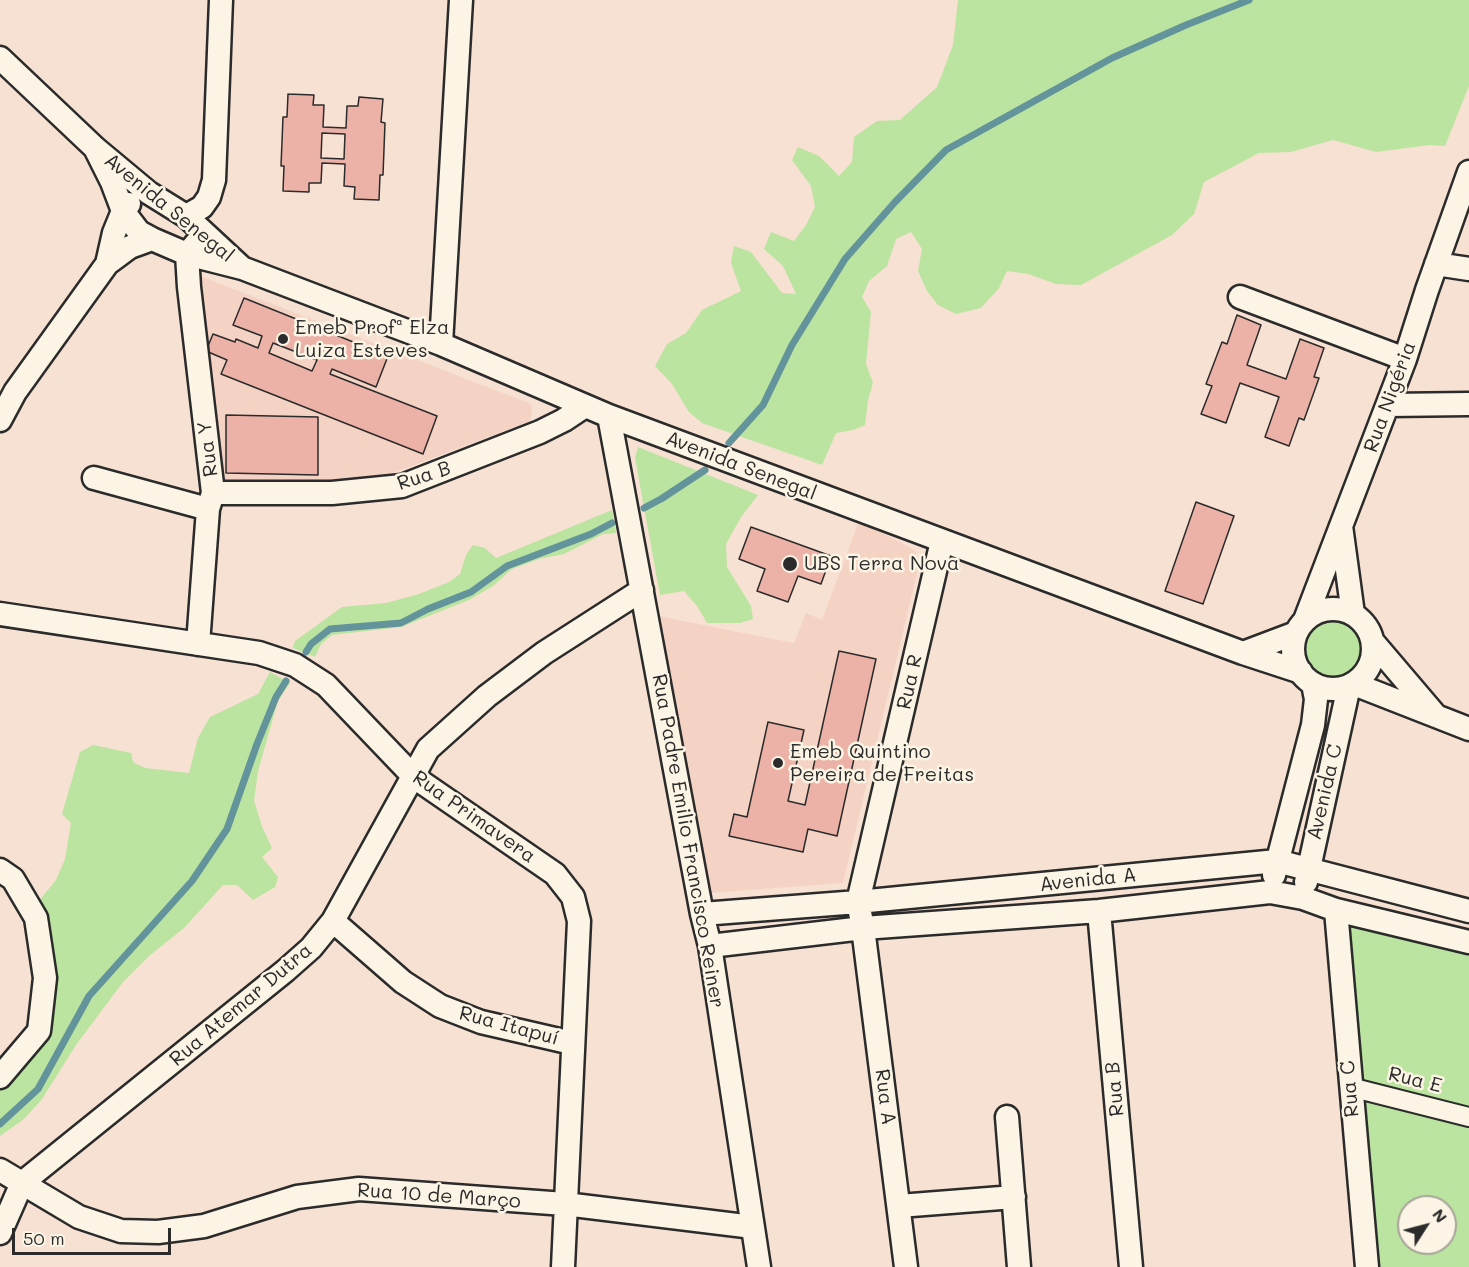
<!DOCTYPE html>
<meta charset="utf-8">
<style>
body{margin:0}
#map{position:relative;width:1469px;height:1267px;overflow:hidden;background:#f7e1d2;font-family:Mali,sans-serif}
canvas{display:block}
.north{position:absolute;left:1397px;top:1195px;width:60px;height:60px;box-sizing:border-box;background:#fcf5e5;border:2px solid #a8a49b;border-radius:50%;rotate:54deg;font-size:16px;font-weight:700;line-height:24px;text-align:center;color:#2b2b2b}
.north::after{content:'';display:block;margin:auto;width:21px;height:27px;background:#2b2b2b;clip-path:polygon(50% 0,100% 100%,50% 72%,0 100%)}
.scale{position:absolute;left:12px;top:1228px;width:159px;height:27px;box-sizing:border-box;border:3px solid #2b2b2b;border-top:0;padding-left:8px;font-size:18px;line-height:21px;white-space:nowrap;color:#2b2b2b;-webkit-text-stroke:4px #fcf5e5;paint-order:stroke}
</style>
<div id="map">
<canvas width="1469" height="1267"></canvas>
<div class="north">N</div>
<div class="scale">50 m</div>
</div>
<script>
const ctx = document.querySelector('canvas').getContext('2d');
ctx.lineJoin = 'round';
function fill(path, color) { ctx.fillStyle = color; ctx.fill(path, 'evenodd'); }
const toPath = rows => new Path2D(rows.map(r => 'M' + r).join(''));
function stroke(path, color, width, dash) { ctx.strokeStyle = color; ctx.lineWidth = width; ctx.lineCap = dash ? 'butt' : 'round'; ctx.setLineDash(dash || []); ctx.stroke(path); }
function write(font, color, halo, rows, align = 'center') {
  ctx.font = font + ' Mali,sans-serif'; ctx.lineWidth = 5; ctx.setLineDash([]); ctx.textBaseline = 'middle'; ctx.strokeStyle = halo; ctx.fillStyle = color; for (const [text, x, y, turn = 0] of rows) {
    ctx.save(); ctx.translate(x, y); ctx.rotate((+turn || 0) * Math.PI / 180); ctx.textAlign = isNaN(turn) ? turn : align; if (halo) ctx.strokeText(text, 0, 0); ctx.fillText(text, 0, 0); ctx.restore();
  }
}
fill(toPath([
 [195,274,531,404,532,411,530,421,391,474,331,481,218,481],
 [859,521,915,550,919,565,843,883,708,893,658,616,794,643,806,613,822,620]
]), '#f4d3c5');
fill(toPath([
 [958,0,1469,0,1469,86,1445,146,1429,145,1376,152,1333,140,1291,152,1259,153,1204,182,1194,214,1172,235,1081,285,1056,284,1028,274,1007,271,999,288,981,308,956,314,938,305,927,291,918,271,922,249,911,232,896,239,887,266,869,281,862,297,871,312,866,364,873,383,868,400,865,425,853,430,836,433,822,465,702,423,689,412,672,384,655,366,667,344,686,333,702,310,741,291,731,263,734,246,751,252,782,293,796,294,783,266,764,249,771,232,794,241,806,225,815,207,811,186,792,160,798,147,819,156,839,176,852,162,854,137,877,121,900,120,937,87,953,45],
 [638,447,758,495,741,517,726,544,727,567,751,606,753,619,740,623,707,623,697,606,684,591,660,595,635,458],
 [612,510,616,533,603,534,564,554,539,559,512,569,493,586,469,600,401,627,332,635,321,644,315,657,293,648,295,641,342,607,386,603,419,594,449,582,460,574,466,555,473,545,485,548,496,558],
 '1303 650a30 30 0 1 1 60 0a30 30 0 1 1-60 0Z',
 [270,672,290,683,278,701,258,771,254,801,263,829,272,848,262,857,278,877,275,887,253,900,237,885,223,885,184,928,149,956,123,982,76,1045,42,1099,24,1119,0,1136,0,1090,43,1040,56,980,52,943,38,902,56,880,65,859,71,823,62,814,80,752,93,745,131,753,133,762,145,768,189,773,198,738,210,717,258,694],
 [1349,922,1469,949,1469,1267,1376,1267],
 [1409,1207,1445,1207,1445,1243,1409,1243]
]), '#bae4a0');
stroke(toPath([
 [729,443,763,405,792,345,845,259,895,202,946,150,1112,58,1186,25,1249,0],
 [644,508,661,499,705,470],
 [306,652,311,644,330,629,401,623,428,609,471,592,507,566,591,534,612,523],
 [0,1124,38,1089,89,996,192,881,227,829,257,744,276,697,286,681]
]), '#63939b', 7);
const building = toPath([
 [288,94,314,95,313,105,324,105,323,127,346,128,347,106,358,106,359,97,383,99,381,122,385,123,383,175,380,175,379,200,354,199,355,187,344,186,345,164,322,163,321,183,309,183,309,192,283,191,284,166,281,166,283,117,287,117,288,94],
 [322,133,345,134,344,159,321,158,322,133],
 [244,298,388,356,376,387,332,369,330,374,437,416,423,454,221,374,227,360,206,351,213,334,235,342,236,339,258,348,262,336,233,325,244,298],
 [273,343,317,360,312,371,269,353,273,343],
 [1237,315,1261,325,1247,365,1286,379,1300,339,1324,348,1314,377,1319,378,1304,420,1299,418,1289,446,1265,437,1279,397,1240,383,1226,423,1201,414,1212,386,1206,384,1222,342,1227,344,1237,315],
 [226,415,318,417,318,475,226,473,226,415],
 [1196,502,1234,516,1203,604,1165,591,1196,502],
 [751,527,831,556,821,584,798,576,788,602,757,591,765,569,739,559,751,527],
 [839,651,876,659,837,836,808,829,803,852,729,836,734,814,747,817,768,722,804,730,788,801,805,805,839,651]
]);
fill(building, '#ecb2a7');
stroke(building, '#2b2b2b', 1.5);
const pedestrian = toPath([
 [1350,1087,1469,1117]
]);
const minor = toPath([
 [0,58,95,148,149,193,186,216,241,267],
 [95,148,112,182,123,211,139,232,152,239,187,254,242,268,441,344,609,416,1243,653,1301,672],
 [186,216,202,207,209,197,214,180,221,0],
 [107,264,114,233,123,211,129,204],
 [1436,264,1469,269],
 [1240,297,1405,359],
 [441,344,461,0],
 [1388,405,1469,404],
 [609,416,702,914,710,946,759,1267],
 [0,420,15,392,107,264,130,247,152,239],
 [94,478,208,509],
 [213,493,332,493,402,486,540,432,564,420,585,406],
 [1341,526,1353,614],
 '1293 649a40 40 0 1 1 80 0a40 40 0 1 1-80 0Z',
 [0,614,259,653,295,665,326,685,414,777,555,874,573,897,579,921,563,1267],
 [1305,620,1405,359,1427,290,1469,172],
 [1373,642,1436,716],
 [198,644,208,509,213,493,189,287,187,254,204,234],
 [1243,653,1296,633],
 [1354,684,1469,729],
 [0,870,13,879,36,918,45,978,39,1031,0,1077],
 [1274,875,1313,725,1316,699,1313,684],
 [1306,882,1349,686],
 [1336,910,1367,1267],
 [1099,911,1131,1267],
 [702,914,858,902,1277,861,1469,911],
 [333,921,403,982,440,1006,481,1022,572,1043],
 [710,946,863,928,1099,911,1270,892,1303,898,1336,910,1469,942],
 [1007,1117,1019,1267],
 [0,1170,79,1217,121,1231,158,1232,204,1226,297,1197,359,1189,565,1204,753,1227],
 [899,1206,1014,1197],
 [0,1233,22,1183,285,971,311,948,333,921,428,749,487,696,544,653,642,590],
 [906,1267,863,928,858,902,942,541]
]);
stroke(pedestrian, '#2b2b2b', 22);
stroke(minor, '#2b2b2b', 27);
stroke(pedestrian, '#fcf5e5', 18);
stroke(minor, '#fcf5e5', 22);
for (const [x, y, r, color] of [
 [283,339,6,"#2b2b2b"],
 [790,564,8,"#2b2b2b"],
 [778,763,6,"#2b2b2b"]
]) { const dot = new Path2D(); dot.arc(x, y, r, 0, 2 * Math.PI); ctx.fillStyle = color; ctx.fill(dot); stroke(dot, '#fcf5e5', 2); }
write('20px', '#2b2b2b', '#fcf5e5', [
 ["Avenida Senegal",169,208,39],
 ["Rua Nigéria",1390,397,-70],
 ["Rua Y",208,449,-97],
 ["Avenida Senegal",741,466,21],
 ["Rua B",424,476,-18],
 ["Rua R",910,682,-77],
 ["Avenida C",1325,792,-77],
 ["Rua Primavera",474,817,35],
 ["Rua Padre Emilio Francisco Reiner",688,841,80],
 ["Avenida A",1088,880,-6],
 ["Rua Atemar Dutra",241,1005,-40],
 ["Rua Itapuí",509,1026,15],
 ["Rua E",1415,1080,14],
 ["Rua B",1115,1089,-95],
 ["Rua C",1350,1089,-95],
 ["Rua A",885,1097,83],
 ["Rua 10 de Março",439,1196,4]
]);
write('20px', '#2b2b2b', '#fcf5e5', [
 ["Emeb Profª Elza",295,328],
 ["Luiza Esteves",295,351],
 ["UBS Terra Nova",804,564],
 ["Emeb Quintino",790,752],
 ["Pereira de Freitas",790,775]
], 'left');
</script>
